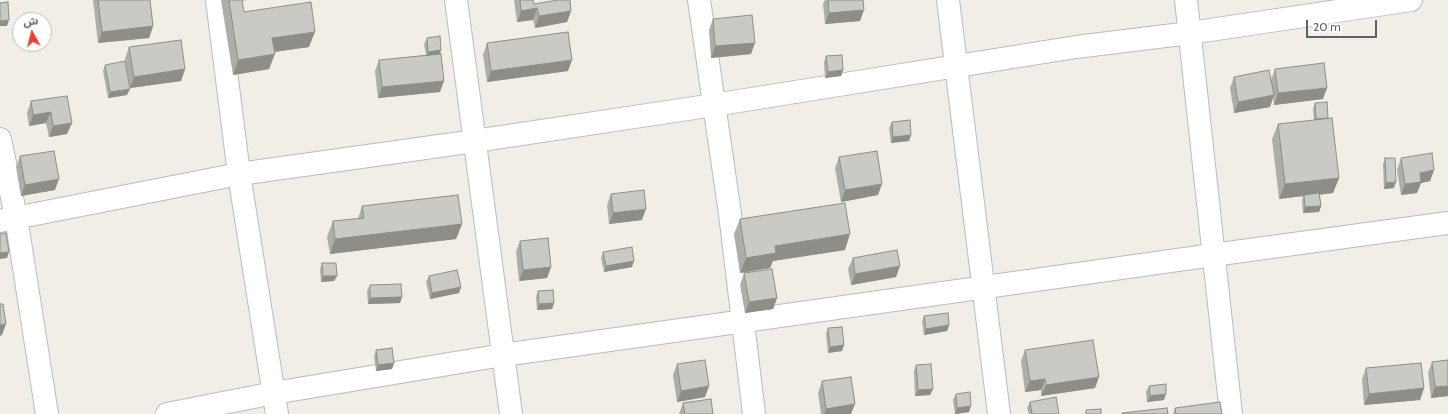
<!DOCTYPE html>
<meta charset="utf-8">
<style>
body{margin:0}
#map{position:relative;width:1448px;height:414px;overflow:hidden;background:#f0eee6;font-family:Cabin,"Noto Sans Arabic",sans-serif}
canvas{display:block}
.north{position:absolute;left:12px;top:12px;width:40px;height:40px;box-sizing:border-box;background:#fff;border:1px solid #bec0c2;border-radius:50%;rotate:353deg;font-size:11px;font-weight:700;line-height:16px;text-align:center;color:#5d6267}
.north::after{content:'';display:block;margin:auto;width:14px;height:18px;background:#ed3f2f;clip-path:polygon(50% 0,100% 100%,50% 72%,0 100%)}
.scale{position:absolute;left:1306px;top:20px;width:71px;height:18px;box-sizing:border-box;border:2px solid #5d6267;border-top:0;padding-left:5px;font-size:12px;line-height:14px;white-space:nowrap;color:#5d6267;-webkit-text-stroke:3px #fff;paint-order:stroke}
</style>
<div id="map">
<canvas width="1448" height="414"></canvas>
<div class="north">ش</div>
<div class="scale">20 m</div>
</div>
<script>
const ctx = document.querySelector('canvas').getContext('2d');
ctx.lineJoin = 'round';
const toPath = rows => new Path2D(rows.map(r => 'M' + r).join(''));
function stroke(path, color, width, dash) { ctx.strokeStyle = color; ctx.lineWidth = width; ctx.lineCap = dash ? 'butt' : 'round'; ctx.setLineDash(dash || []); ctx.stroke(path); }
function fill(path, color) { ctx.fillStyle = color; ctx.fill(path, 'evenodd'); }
const street = toPath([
 [217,0,239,174,277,414],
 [456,0,511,414],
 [699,0,730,214,754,414],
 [948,0,999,414],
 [1186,0,1231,414],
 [0,139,16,217,47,414],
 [0,221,239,174,475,141,714,105,1076,47,1190,33,1411,0],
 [167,414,274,393,503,355,1213,255,1448,223]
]);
stroke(street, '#b8bbc0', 24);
stroke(street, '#fff', 22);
fill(toPath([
 [93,0,150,0,153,26,149,38,98,43],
 [221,0,247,0,242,1,244,12,309,47,274,52,269,69,233,75],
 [514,0,533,0,534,4,571,11,567,22,535,28,533,20,517,22],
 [825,0,863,0,860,21,825,24,823,4],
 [713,19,751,54,711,58,709,30],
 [427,38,441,50,440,54,440,92,378,98,375,71,379,60,426,55,424,44],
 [487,43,568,71,487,82,483,55],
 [129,47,185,69,181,81,130,88,125,59],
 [826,56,843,70,841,76,825,78,824,62],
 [105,65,127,95,108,98,103,71],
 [1275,69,1323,99,1274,105,1273,97,1270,107,1234,113,1230,88,1234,77,1271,80],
 [31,101,72,123,67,134,49,137,46,123,29,126,27,113],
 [1315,103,1328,118,1339,178,1333,193,1320,195,1321,206,1319,212,1303,213,1302,201,1303,196,1279,199,1272,139,1278,124,1314,120,1313,109],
 [892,122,911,135,909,141,891,143,889,128],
 [20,156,55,190,21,196,16,167],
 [839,157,878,195,841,202,835,168],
 [1385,158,1394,188,1384,189,1383,164],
 [1401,158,1434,170,1430,181,1421,183,1417,193,1401,195,1397,170],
 [611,194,642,220,609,224,607,205],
 [362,206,462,224,456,239,330,254,327,237,333,221,358,219],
 [740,219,845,250,773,261,770,268,740,273,734,234],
 [520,241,551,267,547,278,519,281,516,252],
 [603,252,632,267,604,272,601,258],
 [853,258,896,277,851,285,848,269],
 [322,263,337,276,334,281,321,282,320,269],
 [744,273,777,298,773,309,745,313,740,285],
 [429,276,461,287,459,293,430,299,426,282],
 [370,285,402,297,400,303,368,304,367,291],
 [538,291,554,303,552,309,537,310,536,297],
 [924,316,949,325,947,331,924,335,922,322],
 [828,328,844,345,842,351,828,353,826,334],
 [376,350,394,363,392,369,376,371,374,356],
 [1025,350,1095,388,1041,396,1041,390,1025,392,1021,361],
 [1448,360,1448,396,1431,398,1428,373,1432,362],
 [677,364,709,386,705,397,677,402,673,375],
 [916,365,933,389,930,395,915,396,914,371],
 [1366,368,1424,388,1420,400,1364,405,1362,379],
 [822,381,851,414,821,414,818,393],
 [1149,386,1164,400,1147,402,1146,392],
 [956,394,969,412,955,414,953,400],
 [1030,402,1059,414,1029,414,1027,408],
 [683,403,713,414,679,414],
 [1175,408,1222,414,1173,414]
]), '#afada8');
fill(toPath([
 [537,8,533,20,517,22,521,11],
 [864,10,860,21,825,24,829,13],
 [571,11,567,22,535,28,539,16],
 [9,20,7,26,0,26,0,21],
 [153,26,149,38,98,43,102,32],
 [315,32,309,47,267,53,272,38],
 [755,43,751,54,711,58,715,46],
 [441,50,439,56,426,58,428,52],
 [275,54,269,69,233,75,238,60],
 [572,60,568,71,487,82,491,71],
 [185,69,181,81,130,88,134,77],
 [843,70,841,76,825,78,828,72],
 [444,81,440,92,378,98,382,87],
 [1327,88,1323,99,1274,105,1278,93],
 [130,89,127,95,108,98,110,92],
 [1274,95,1270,107,1234,113,1238,102],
 [51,112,46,123,29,126,33,115],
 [72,123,67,134,49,137,53,126],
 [911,135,909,141,891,143,893,137],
 [1434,170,1430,181,1421,183,1417,193,1401,195,1405,184,1420,173],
 [1339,178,1333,193,1304,196,1304,195,1303,196,1279,199,1285,184],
 [59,179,55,190,21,196,25,185],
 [1396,182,1394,188,1384,189,1386,183],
 [882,184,878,195,841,202,845,190],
 [1321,206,1319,212,1303,213,1305,207],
 [646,209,642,220,609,224,613,213],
 [462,224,456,239,330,254,335,239],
 [850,234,845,250,773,261,770,268,740,273,746,258,775,246],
 [9,252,7,258,0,259,0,253],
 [634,261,632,267,604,272,606,266],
 [900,266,896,277,851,285,855,274],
 [551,267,547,278,519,281,523,270],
 [323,276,337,276,334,281,321,282],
 [461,287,459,293,430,299,432,293],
 [402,297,400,303,368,304,370,298],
 [777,298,773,309,745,313,749,302],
 [554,303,552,309,537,310,539,304],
 [6,324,2,335,0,336,0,325],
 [949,325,947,331,924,335,926,329],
 [844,345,842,351,828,353,830,347],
 [394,363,392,369,376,371,378,365],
 [1099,377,1095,388,1041,396,1046,385],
 [1045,379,1041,390,1025,392,1030,381],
 [709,386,705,397,677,402,681,391],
 [1448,386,1448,396,1431,398,1435,387],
 [1424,388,1420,400,1364,405,1369,394],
 [933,389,930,395,915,396,918,390],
 [1166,394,1164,400,1147,402,1150,396],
 [855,404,851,414,824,414,826,409],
 [971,406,969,412,955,414,957,408]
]), '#8e8d88');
const building = toPath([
 [98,0,150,0,153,26,102,32,98,0],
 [229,0,242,0,244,12,311,2,315,32,272,38,275,54,238,60,229,0],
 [520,0,533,0,534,4,558,0,570,0,571,11,539,16,537,8,521,11,520,0],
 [828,0,863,0,864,10,829,13,828,0],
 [8,2,9,20,0,21,0,3,8,2],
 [752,15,755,43,715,46,713,19,752,15],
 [568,32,572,60,491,71,487,43,568,32],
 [440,36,441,50,428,52,427,38,440,36],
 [181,40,185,69,134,77,129,47,181,40],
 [441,54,444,81,382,87,379,60,441,54],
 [842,55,843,70,828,72,826,56,842,55],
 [125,61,130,89,110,92,105,65,125,61],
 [1324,63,1327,88,1278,93,1275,69,1324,63],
 [1269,70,1274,95,1238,102,1234,77,1269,70],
 [67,96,72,123,53,126,51,112,33,115,31,101,67,96],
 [1327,102,1328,118,1316,119,1315,103,1327,102],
 [1332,118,1339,178,1285,184,1278,124,1332,118],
 [910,120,911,135,893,137,892,122,910,120],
 [54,151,59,179,25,185,20,156,54,151],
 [877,151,882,184,845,190,839,157,877,151],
 [1432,153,1434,170,1420,173,1421,182,1405,184,1401,158,1432,153],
 [1385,158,1395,158,1396,182,1386,183,1385,158],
 [644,190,646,209,613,213,611,194,644,190],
 [1319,193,1321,206,1305,207,1304,195,1319,193],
 [458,195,462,224,335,239,333,221,364,218,362,206,458,195],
 [845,203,850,234,775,246,776,253,746,258,740,219,845,203],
 [6,233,9,252,0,253,0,234,6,233],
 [548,238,551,267,523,270,520,241,548,238],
 [632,247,634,261,606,266,603,252,632,247],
 [897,250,900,266,855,274,853,258,897,250],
 [322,263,336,263,337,276,323,276,322,263],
 [772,269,777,298,749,302,744,273,772,269],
 [457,270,461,287,432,293,429,276,457,270],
 [401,284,402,297,370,298,370,285,401,284],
 [553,290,554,303,539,304,538,291,553,290],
 [0,304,3,304,6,324,0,325,0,304],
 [948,313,949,325,926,329,924,316,948,313],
 [842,327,844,345,830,347,828,328,842,327],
 [1093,340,1099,377,1046,385,1045,379,1030,381,1025,350,1093,340],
 [392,348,394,363,378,365,376,350,392,348],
 [705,360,709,386,681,391,677,364,705,360],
 [1448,360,1448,386,1435,387,1432,362,1448,360],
 [1421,363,1424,388,1369,394,1366,368,1421,363],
 [931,364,933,389,918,390,916,365,931,364],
 [851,377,855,404,826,409,822,381,851,377],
 [1166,384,1166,394,1150,396,1149,386,1166,384],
 [970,392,971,406,957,408,956,394,970,392],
 [1056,397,1059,414,1032,414,1030,402,1056,397],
 [711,399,713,414,685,414,683,403,711,399],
 [1220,402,1222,414,1176,414,1175,408,1220,402],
 [1167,408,1168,414,1122,414,1122,413,1167,408],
 [1101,409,1101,414,1086,414,1086,410,1101,409]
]);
fill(building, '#cbc9c3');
stroke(building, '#8e8d88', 1);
</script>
